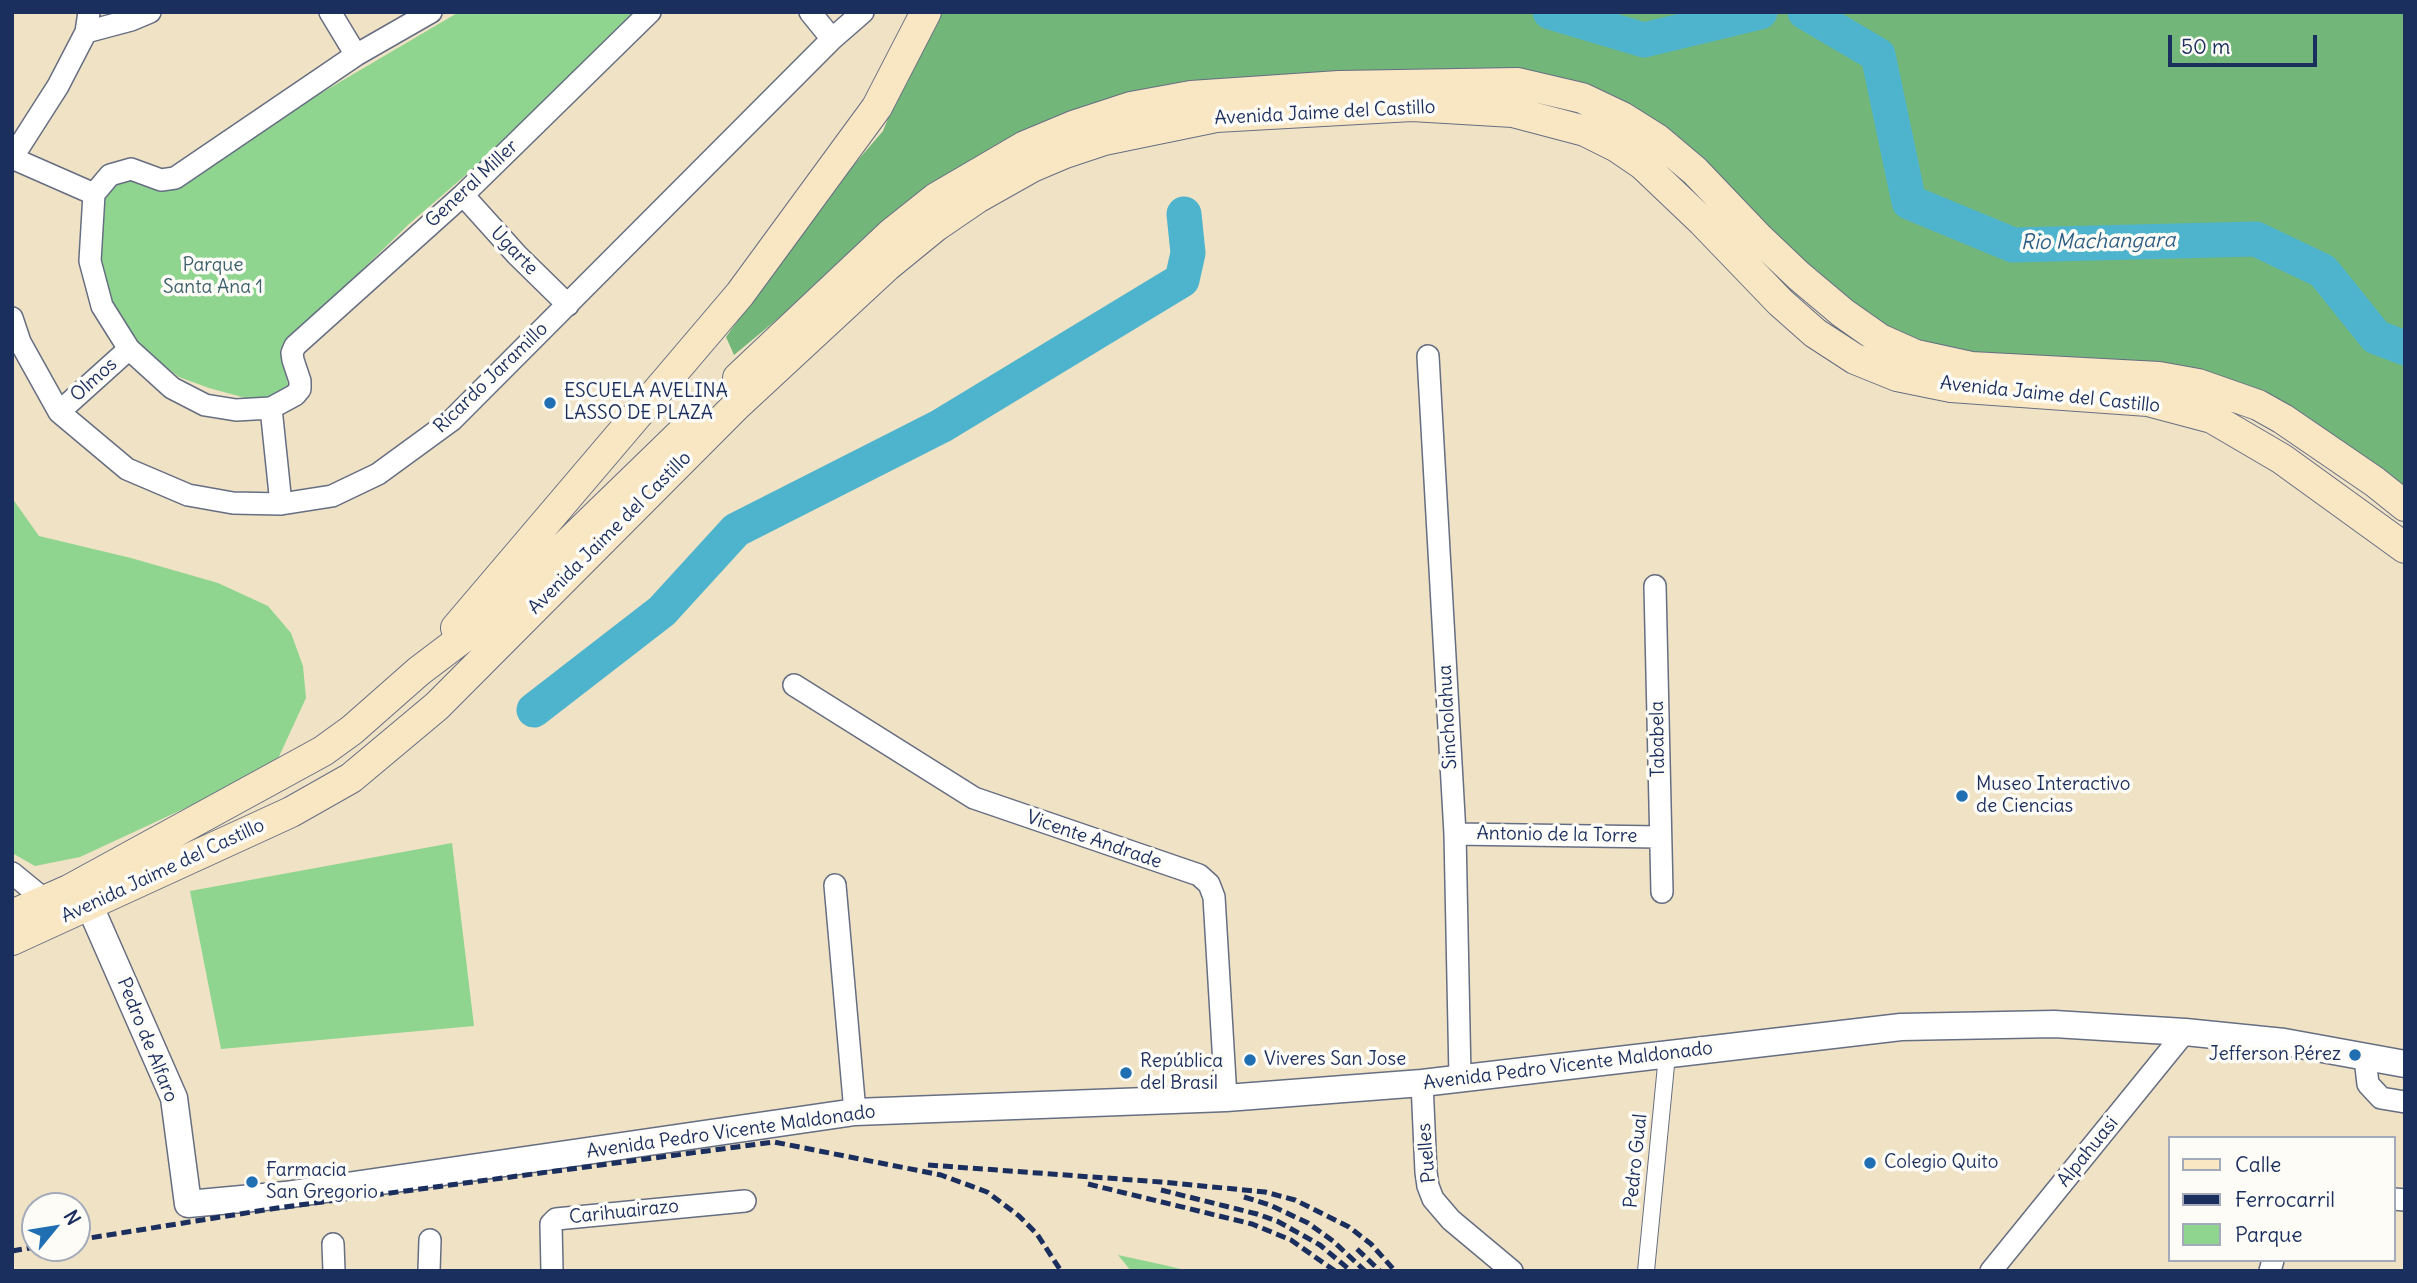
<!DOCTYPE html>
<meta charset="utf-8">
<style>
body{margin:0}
#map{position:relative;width:2417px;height:1283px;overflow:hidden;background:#f0e2c5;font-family:Delius,sans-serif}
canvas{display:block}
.frame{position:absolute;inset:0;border:14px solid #1b2f5e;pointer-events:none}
.legend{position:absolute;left:2168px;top:1136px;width:228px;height:126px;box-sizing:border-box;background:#fdfcf7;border:2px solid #a3aaba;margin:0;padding:9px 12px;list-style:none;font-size:21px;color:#1b2f5e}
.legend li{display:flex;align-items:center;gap:14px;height:35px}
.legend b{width:35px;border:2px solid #a3aaba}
.north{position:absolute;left:21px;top:1192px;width:70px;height:70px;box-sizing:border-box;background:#fdfcf7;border:2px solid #a3aaba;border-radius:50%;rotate:60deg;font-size:19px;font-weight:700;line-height:28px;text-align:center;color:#1b2f5e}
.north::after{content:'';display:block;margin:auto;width:24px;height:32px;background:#1f6fb2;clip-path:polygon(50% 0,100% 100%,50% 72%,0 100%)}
.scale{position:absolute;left:2168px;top:35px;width:149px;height:32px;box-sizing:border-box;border:4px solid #1b2f5e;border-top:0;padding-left:9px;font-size:21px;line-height:24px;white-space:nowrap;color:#1b2f5e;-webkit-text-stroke:5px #fdfcf7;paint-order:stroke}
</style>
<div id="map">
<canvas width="2417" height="1283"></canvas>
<div class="frame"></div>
<ul class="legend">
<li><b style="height:9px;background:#f9e7c3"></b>Calle</li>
<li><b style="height:9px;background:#1b2f5e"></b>Ferrocarril</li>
<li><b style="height:19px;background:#8fd58f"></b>Parque</li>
</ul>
<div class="north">N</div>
<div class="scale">50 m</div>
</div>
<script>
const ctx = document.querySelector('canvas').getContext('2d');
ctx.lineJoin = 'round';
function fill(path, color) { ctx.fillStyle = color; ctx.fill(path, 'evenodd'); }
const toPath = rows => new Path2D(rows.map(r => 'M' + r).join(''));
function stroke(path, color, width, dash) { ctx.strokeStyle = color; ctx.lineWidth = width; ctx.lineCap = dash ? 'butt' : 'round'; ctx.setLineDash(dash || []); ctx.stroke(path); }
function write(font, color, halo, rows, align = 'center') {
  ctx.font = font + ' Delius,sans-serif'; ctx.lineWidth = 7; ctx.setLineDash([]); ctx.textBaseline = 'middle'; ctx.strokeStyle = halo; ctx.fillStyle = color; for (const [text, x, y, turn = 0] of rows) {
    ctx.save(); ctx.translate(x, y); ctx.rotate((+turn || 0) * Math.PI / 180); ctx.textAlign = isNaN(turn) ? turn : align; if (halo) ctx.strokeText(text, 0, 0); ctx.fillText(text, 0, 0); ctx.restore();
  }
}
fill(toPath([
 [459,12,639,12,491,153,409,224,280,350,291,397,253,400,209,388,179,377,146,351,119,321,102,270,98,229,106,194,127,176,167,188,248,136],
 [12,498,39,536,131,558,218,583,268,606,291,633,303,666,306,698,276,763,248,779,80,857,35,866,12,853],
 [452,843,474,1026,221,1049,190,891],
 [1118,1255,1164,1265,1189,1271,1131,1271]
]), '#8fd58f');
fill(toPath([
 [941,12,2405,12,2405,505,2287,417,1973,364,1883,335,1664,131,1482,73,936,188,734,355,726,337,821,203,883,131,895,101]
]), '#73b67a');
stroke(toPath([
 [1550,12,1644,40,1760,12],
 [1805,12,1878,55,1909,202,2013,245,2256,239,2323,271,2376,337,2405,348],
 [534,710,662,611,736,530,941,426,1182,280,1188,253,1184,214]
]), '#4eb4cd', 35);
const pedestrian = toPath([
 [1646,1271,1667,1055]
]);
const minor = toPath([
 [89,12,86,32,58,86,12,158,94,194],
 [330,12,356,55],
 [431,12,356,55,175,178,161,180,131,169,110,175,94,194,90,261,102,306,129,349,172,388,205,405,236,410,271,408,295,395,300,389,300,381,293,360,292,353,295,346,463,195,650,12],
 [810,12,832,39],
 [86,32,131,20,150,12],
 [463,195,517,255,568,305],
 [12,318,20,342,59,412,127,469,188,495,233,503,281,504,332,496,378,474,452,420,832,39,863,12],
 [1428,356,1455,834,1460,1077],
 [271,408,281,504],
 [59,412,129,349],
 [1655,586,1662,892],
 [794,685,974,798,1199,875,1209,884,1214,897,1226,1098],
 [1455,834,1659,837],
 [12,873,45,900,53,909],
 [835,885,855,1112],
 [2365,1058,2368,1084,2381,1098,2405,1102],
 [1422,1083,1426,1172,1428,1186,1433,1199,1451,1220,1512,1271],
 [2394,1199,2405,1200],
 [333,1244,334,1271],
 [429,1271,430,1240],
 [552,1271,551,1224,556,1219,745,1201],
 [1991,1271,2185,1032],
 [2270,1271,2273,1260]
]);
const tertiary = toPath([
 [81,886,174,1098,188,1204,285,1195,855,1112,1226,1098,1422,1083,1901,1027,2054,1024,2185,1032,2284,1042,2405,1064]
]);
const secondary = toPath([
 [738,378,892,233,936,198,1025,146,1073,126,1131,107,1191,96,1339,86,1518,83,1582,98,1622,117,1657,139,1695,171,1758,237,1799,276,1843,313,1880,339,1916,355,1971,367,2159,377,2198,384,2258,405,2283,419,2375,482,2405,506],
 [456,628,740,294,877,107,926,12],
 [12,915,69,890,323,751,352,730,419,671,497,612,697,418],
 [12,940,291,812,351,778,437,706,737,405,887,266,936,226,977,198,1032,167,1065,153,1104,140,1216,117,1412,106,1513,112,1585,131,1617,147,1642,164,1703,222,1780,302,1815,333,1855,359,1897,376,1951,387,2148,401,2212,418,2282,459,2405,548]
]);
stroke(pedestrian, '#666e82', 18);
stroke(minor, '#666e82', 24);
stroke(tertiary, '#666e82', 29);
stroke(secondary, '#666e82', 32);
stroke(pedestrian, '#fff', 16);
stroke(minor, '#fff', 21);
stroke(tertiary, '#fff', 26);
stroke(secondary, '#f9e7c3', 30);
stroke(toPath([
 [928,1165,1161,1182,1265,1192,1295,1200,1349,1227,1371,1244,1395,1271],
 [1088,1184,1252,1224,1291,1240,1335,1271],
 [1161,1190,1257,1214,1277,1221,1320,1245,1351,1271],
 [1244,1197,1270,1205,1308,1223,1333,1241,1365,1271],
 [77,1240,277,1208,774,1142,941,1175,987,1192,1019,1216,1037,1234,1061,1271],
 [1357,1249,1380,1271],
 [12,1251,35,1247]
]), '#1b2f5e', 5, [10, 5]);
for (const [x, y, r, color] of [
 [550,403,7,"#1f6fb2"],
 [1962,796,7,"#1f6fb2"],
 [2355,1055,7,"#1f6fb2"],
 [1250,1060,7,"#1f6fb2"],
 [1126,1073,7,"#1f6fb2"],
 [1870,1163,7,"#1f6fb2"],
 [252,1182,7,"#1f6fb2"]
]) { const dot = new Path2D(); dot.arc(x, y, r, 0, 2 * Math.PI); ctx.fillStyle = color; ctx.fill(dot); stroke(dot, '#fdfcf7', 2.5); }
write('19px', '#1b2f5e', '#fdfcf7', [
 ["Avenida Jaime del Castillo",1325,113,-3],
 ["General Miller",472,184,-43],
 ["Ugarte",514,251,46],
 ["Ricardo Jaramillo",491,378,-44],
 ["Olmos",94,380,-42],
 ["Avenida Jaime del Castillo",2050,395,6],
 ["Avenida Jaime del Castillo",610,533,-45],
 ["Sincholahua",1448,717,-93],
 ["Tababela",1658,739,-91],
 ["Antonio de la Torre",1557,835,1],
 ["Vicente Andrade",1094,840,19],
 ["Avenida Jaime del Castillo",163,871,-25],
 ["Pedro de Alfaro",147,1040,68],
 ["Avenida Pedro Vicente Maldonado",1568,1066,-7],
 ["Avenida Pedro Vicente Maldonado",731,1132,-8],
 ["Alpahuasi",2088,1152,-51],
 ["Puelles",1427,1153,-95],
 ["Pedro Gual",1636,1161,-84],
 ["Carihuairazo",624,1212,-6]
]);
write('19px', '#3e616d', '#fdfcf7', [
 ["Parque",213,266],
 ["Santa Ana 1",213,288]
]);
write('19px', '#1b2f5e', '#fdfcf7', [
 ["ESCUELA AVELINA",564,392],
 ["LASSO DE PLAZA",564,414],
 ["Museo Interactivo",1976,785],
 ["de Ciencias",1976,807],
 ["Jefferson Pérez",2341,1055,"right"],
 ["Viveres San Jose",1264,1060],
 ["República",1140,1062],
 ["del Brasil",1140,1084],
 ["Colegio Quito",1884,1163],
 ["Farmacia",266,1171],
 ["San Gregorio",266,1193]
], 'left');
write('italic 21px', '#2d5e85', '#fdfcf7', [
 ["Rio Machangara",2098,242,-1]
]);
</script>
